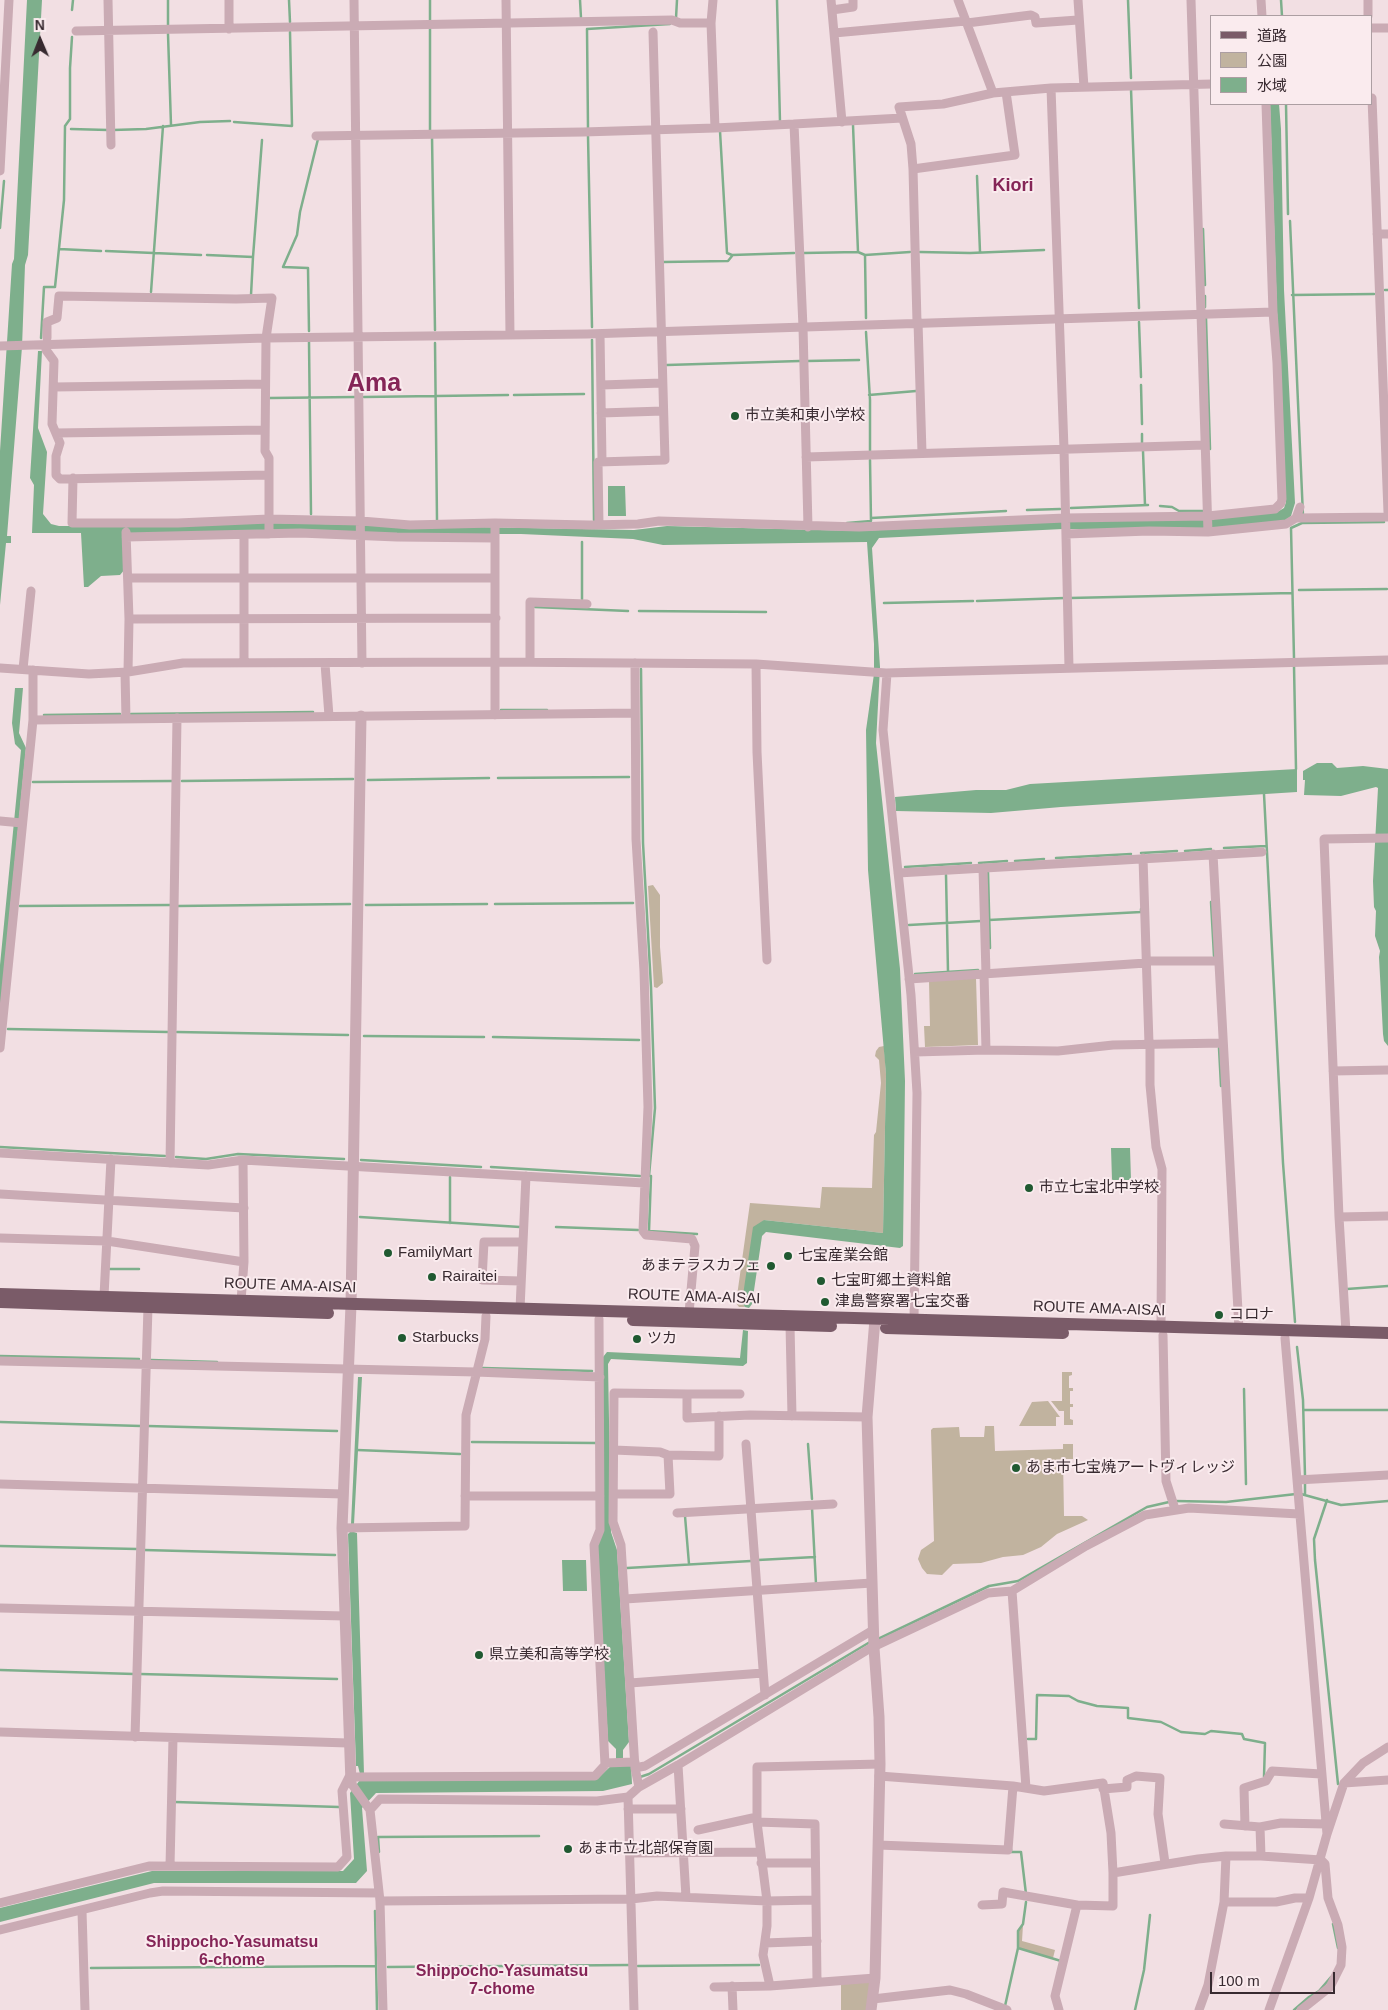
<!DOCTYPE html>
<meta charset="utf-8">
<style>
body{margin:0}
#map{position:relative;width:1388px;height:2010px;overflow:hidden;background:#f2dfe3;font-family:Arial,"Noto Sans JP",sans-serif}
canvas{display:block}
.legend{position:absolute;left:1210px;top:15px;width:162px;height:90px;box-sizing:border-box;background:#faebee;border:1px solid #ac9ea2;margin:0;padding:6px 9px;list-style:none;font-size:15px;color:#382a30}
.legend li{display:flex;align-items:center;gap:10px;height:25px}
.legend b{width:25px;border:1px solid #ac9ea2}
.north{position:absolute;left:15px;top:15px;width:50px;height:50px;-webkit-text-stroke:4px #faebee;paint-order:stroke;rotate:359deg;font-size:14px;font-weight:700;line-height:20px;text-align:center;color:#382a30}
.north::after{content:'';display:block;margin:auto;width:18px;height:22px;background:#382a30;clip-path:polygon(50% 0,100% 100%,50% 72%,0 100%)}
.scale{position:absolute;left:1210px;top:1972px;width:125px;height:22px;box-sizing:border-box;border:2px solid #382a30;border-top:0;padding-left:6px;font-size:15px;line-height:18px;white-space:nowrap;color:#382a30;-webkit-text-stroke:4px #faebee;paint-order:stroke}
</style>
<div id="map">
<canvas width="1388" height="2010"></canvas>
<ul class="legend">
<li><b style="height:6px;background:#7a5b68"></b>道路</li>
<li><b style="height:14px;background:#c1b39f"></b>公園</li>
<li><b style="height:14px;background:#7eaf8c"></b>水域</li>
</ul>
<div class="north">N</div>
<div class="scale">100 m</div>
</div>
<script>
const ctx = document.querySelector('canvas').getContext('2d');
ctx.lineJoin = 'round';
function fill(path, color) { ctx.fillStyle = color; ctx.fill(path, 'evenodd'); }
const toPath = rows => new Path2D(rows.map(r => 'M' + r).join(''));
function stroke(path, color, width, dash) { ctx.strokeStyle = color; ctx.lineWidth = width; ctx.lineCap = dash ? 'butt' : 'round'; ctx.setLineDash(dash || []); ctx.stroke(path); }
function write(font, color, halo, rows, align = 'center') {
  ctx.font = font + ' Arial,"Noto Sans JP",sans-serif'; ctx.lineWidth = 4; ctx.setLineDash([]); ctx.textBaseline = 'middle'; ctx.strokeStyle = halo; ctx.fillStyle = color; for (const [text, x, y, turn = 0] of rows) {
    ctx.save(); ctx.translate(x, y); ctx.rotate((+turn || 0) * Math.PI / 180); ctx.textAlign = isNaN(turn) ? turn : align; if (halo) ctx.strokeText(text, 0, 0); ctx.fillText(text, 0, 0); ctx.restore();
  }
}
fill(toPath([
 [653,885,660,895,660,947,663,983,657,988,654,987,648,886],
 [976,978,978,1045,925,1047,924,1026,930,1026,929,981],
 [884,1046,886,1074,883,1233,764,1220,742,1302,745,1307,739,1307,736,1303,750,1203,820,1208,822,1187,872,1188,874,1135,876,1132,881,1083,879,1060,875,1056,876,1051,879,1047],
 [1062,1372,1072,1372,1072,1375,1069,1376,1069,1388,1073,1388,1073,1391,1070,1391,1070,1404,1073,1404,1073,1407,1070,1407,1070,1419,1073,1420,1073,1425,1064,1425,1064,1411,1059,1411,1051,1401,1062,1401],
 [1048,1401,1060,1417,1056,1417,1056,1426,1019,1426,1032,1402],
 [985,1426,994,1426,995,1451,1063,1449,1063,1444,1073,1444,1073,1459,1063,1459,1064,1516,1082,1516,1088,1520,1057,1534,1041,1547,1023,1555,1003,1557,981,1563,953,1564,942,1575,927,1574,922,1568,918,1559,921,1550,934,1541,931,1430,933,1428,959,1427,960,1437,984,1437],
 [1023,1925,1022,1941,1055,1950,1053,1958,1018,1948,1019,1931],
 [870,1980,867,2010,841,2010,841,1983]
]), '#c1b39f');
fill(toPath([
 [27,0,42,0,28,255,25,265,22,347,7,536,11,536,11,543,6,543,0,605,0,451,12,264,14,259],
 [1270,104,1279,104,1281,129,1284,290,1295,503,1291,516,1285,521,1213,529,1063,529,879,538,872,548,880,667,876,743,900,969,905,1081,903,1246,900,1248,766,1232,762,1236,752,1304,749,1308,745,1307,742,1302,753,1227,764,1220,883,1233,886,1074,868,870,866,730,874,674,874,644,867,542,663,545,633,539,521,534,124,534,125,569,120,575,101,576,88,587,84,587,81,533,32,533,34,485,30,478,38,351,42,351,38,428,47,452,43,514,51,524,59,526,122,526,266,523,634,530,667,526,858,531,1075,521,1218,518,1279,511,1284,508,1286,502,1277,311],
 [608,486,625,486,626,516,608,516],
 [15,688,23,688,19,733,26,748,0,1013,0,965,21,750,15,744,12,723],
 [1317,763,1332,763,1337,768,1363,766,1388,769,1388,1046,1384,1041,1383,1034,1379,957,1380,951,1375,936,1376,911,1374,907,1373,881,1378,788,1376,787,1341,796,1304,795,1305,780,1303,780,1303,771],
 [1297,769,1297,792,1061,807,991,813,896,811,895,797,976,790,1006,790,1030,784],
 [1111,1148,1130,1148,1131,1180,1112,1180],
 [743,1330,748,1331,747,1363,743,1366,611,1359,608,1364,611,1532,617,1550,629,1742,623,1750,623,1764,631,1764,632,1784,603,1791,376,1793,362,1808,367,1871,356,1883,154,1883,0,1922,0,1908,152,1871,343,1871,354,1859,350,1793,360,1780,597,1779,612,1765,616,1765,616,1749,608,1741,597,1546,603,1357,607,1352,740,1358],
 [358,1377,362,1377,354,1524,351,1524],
 [351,1531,357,1533,364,1774,360,1774,358,1766,356,1766,348,1534],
 [562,1560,586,1560,587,1591,563,1591]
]), '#7eaf8c');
stroke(toPath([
 [168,0,168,25],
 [289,0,290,22],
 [430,0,430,21],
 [580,0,581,18],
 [777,0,780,122,778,122],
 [1128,0,1131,78],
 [1281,0,1282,16],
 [72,10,73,0],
 [676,18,677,0],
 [168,34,171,125],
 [1131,89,1139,308],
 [1286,104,1288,214],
 [234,122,292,126,290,32],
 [853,125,858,252],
 [588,128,587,29,670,24],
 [71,129,108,130],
 [113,130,146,129,200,122,230,121],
 [430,130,430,28],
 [720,131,727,253,732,255,794,253],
 [432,136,435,330],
 [588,136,592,327],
 [977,176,980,252],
 [1290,221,1303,516],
 [0,228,4,181],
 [1203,229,1205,285],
 [59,249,101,251],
 [106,251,201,255],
 [920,252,970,253,1044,250],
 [804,253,858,252,865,255,866,318],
 [207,255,253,257,262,140],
 [865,255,910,252],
 [663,262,728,261,732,256],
 [1385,290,1388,290],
 [151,292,163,126],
 [251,295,253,257],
 [1292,295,1374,294],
 [1205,296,1205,307],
 [1206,318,1210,449],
 [1139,322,1141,377],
 [309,331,308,268,283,267,297,235,300,212,318,139],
 [866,332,870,400,870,451],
 [41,338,44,287,55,287,64,200,65,126,70,119,70,68,72,37],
 [592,340,594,520],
 [309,342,311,514],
 [435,343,437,520],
 [807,361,859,360],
 [667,365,800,361],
 [1141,385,1142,424],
 [514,395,584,394],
 [869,395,916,391],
 [364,397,508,395],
 [270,398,355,397],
 [1142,434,1142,444],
 [1143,451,1145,505],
 [1160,506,1172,507,1179,511,1205,511],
 [1071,508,1148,505],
 [1027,510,1060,509],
 [871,518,1006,511],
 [847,523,871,521,870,460],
 [1299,590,1387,589],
 [1070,598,1292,593],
 [582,599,582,542],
 [977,601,1065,598],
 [884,603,973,601],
 [535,607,628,611],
 [639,611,766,612],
 [1294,658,1291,528,1302,523,1384,522],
 [1294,666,1296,769],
 [641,669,643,843,651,987,655,1108,649,1176],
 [501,710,547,710],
 [131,714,313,712],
 [44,715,120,714],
 [498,778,629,777],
 [368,780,489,778],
 [182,781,353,779],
 [33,782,172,781],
 [1264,794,1283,1163,1295,1322],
 [1224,848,1266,846],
 [1185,851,1211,849],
 [1141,853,1177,851],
 [1056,858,1131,854],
 [1015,861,1044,859],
 [979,863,1007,861],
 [905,867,971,863],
 [988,872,990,948],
 [946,875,948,972],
 [1211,902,1214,956],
 [495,904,633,903],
 [366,905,487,904],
 [20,906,170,905],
 [178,906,350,904],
 [989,920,1141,912,1141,909],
 [909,925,981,921],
 [915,974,978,970],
 [8,1029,168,1032],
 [177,1032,348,1035],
 [364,1036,484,1037],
 [493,1037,639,1040],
 [1219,1048,1221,1086],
 [0,1147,165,1156],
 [176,1157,206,1159,238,1154,344,1159],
 [361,1160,481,1167],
 [491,1167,640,1176],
 [651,1176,649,1231,697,1234],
 [360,1217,520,1227],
 [450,1223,450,1177],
 [556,1227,638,1230],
 [110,1269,139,1269],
 [1347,1289,1388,1286],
 [1297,1347,1303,1400,1305,1476],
 [0,1356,139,1359],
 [151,1360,217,1362],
 [483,1368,592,1371],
 [1244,1389,1246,1484],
 [1304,1410,1388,1410],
 [0,1422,141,1426],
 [148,1426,337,1431],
 [472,1442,596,1443],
 [808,1444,812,1499],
 [357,1450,460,1454],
 [1305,1483,1305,1494],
 [1301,1494,1341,1505,1388,1501],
 [1327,1500,1314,1539,1315,1560,1338,1784],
 [1175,1501,1226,1502,1296,1494],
 [812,1508,816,1584],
 [685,1516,689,1564],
 [0,1546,137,1549],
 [144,1550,335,1555],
 [758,1560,815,1557],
 [627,1568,751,1561],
 [878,1639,989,1586,1018,1581,1147,1507,1169,1502],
 [0,1670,134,1674],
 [140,1674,337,1679],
 [1028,1739,1036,1739,1037,1695,1069,1696,1078,1701,1097,1706,1128,1708,1128,1718,1161,1722,1181,1732,1205,1734,1211,1731,1242,1734,1244,1739,1265,1743,1264,1777],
 [640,1777,649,1774,870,1642],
 [175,1802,339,1807],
 [1011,1849,1011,1852,1021,1852,1026,1894],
 [379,1852,378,1837,539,1836],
 [375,1911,377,2010],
 [1333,1924,1338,1948],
 [1018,1948,1061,1961],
 [638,1966,759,1965],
 [388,1967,629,1965],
 [91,1968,376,1966],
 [1005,2006,1018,1948,1018,1931,1023,1924,1026,1902],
 [1135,2010,1144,1970,1150,1915],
 [1294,2010,1309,1997,1319,1991,1331,1977]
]), '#7eaf8c', 2.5);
stroke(toPath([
 [108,0,111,145],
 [229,0,229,29],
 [354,0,362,663],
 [506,0,510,335],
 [831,0,842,122],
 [958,0,993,93],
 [1078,0,1084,87],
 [1191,0,1208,532],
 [1261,0,1262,16],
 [1368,0,1368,16],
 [832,10,853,7,853,0],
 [967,23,1031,15,1035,17,1036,23,1078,20],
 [1372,28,1388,28],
 [76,31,672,20,680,23,711,23],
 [834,33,966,21],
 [1051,88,1064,449,1069,668],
 [1372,98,1388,512],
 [715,128,794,124],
 [316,136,583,132,715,128,711,23,713,0],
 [913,169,1015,155,1006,92],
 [0,171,9,0],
 [1377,234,1388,234],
 [917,322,913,169,911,144,899,107,943,104,993,93,1051,88,1212,84],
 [918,322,922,453],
 [600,334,602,462],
 [47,338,47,322,57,318,59,296,236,299,272,298,266,338,265,451,269,458,269,534],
 [0,346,266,338,587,334,1273,312],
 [46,350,54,361,52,424,60,443,56,456,56,475,60,479,269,475],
 [601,385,662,383],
 [54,387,265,384],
 [601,413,663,411],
 [56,433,265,430],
 [806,457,1205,445],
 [73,478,72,523,178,523,269,519,361,521,410,525,495,523,589,525,638,524,659,521,859,527,1065,518,1208,516,1275,509,1281,503,1282,499,1277,363,1273,312,1266,104],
 [1296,518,1388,517],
 [599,525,598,462,665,460,653,32],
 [808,527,803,327,794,124,902,118],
 [126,532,129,619,128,672],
 [1066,534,1149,531,1208,532,1286,524,1296,518,1300,507],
 [244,535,244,663],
 [126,537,300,533,397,537,495,538],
 [128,578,495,578],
 [129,619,496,618],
 [530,662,530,602,587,604],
 [635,663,636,839,644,971,648,1107,643,1231,646,1235,692,1239,695,1246,689,1313],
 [325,664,329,716],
 [756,664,757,752,767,960],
 [0,668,89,674,128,672,183,663,496,662,756,664,886,673,1388,660],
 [23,669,31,591],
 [125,672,126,719],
 [887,673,883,730,911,995,917,1093,914,1320],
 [495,715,495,523],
 [33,720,635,713],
 [0,821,22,823],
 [1213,854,1239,1329],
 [1143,858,1149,1044],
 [983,868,986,974],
 [898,873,1262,852],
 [1146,961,1218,961],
 [984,974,986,1050],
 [909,979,1146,963],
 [1150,1044,1150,1085,1156,1147,1162,1169,1161,1326],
 [0,1048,33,720,33,670],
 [915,1052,986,1050,1058,1051,1113,1045,1223,1043],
 [1333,1071,1388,1070],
 [0,1153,208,1165,243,1160,644,1183],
 [170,1163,177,718],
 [0,1194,244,1208],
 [1339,1217,1388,1216],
 [0,1238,107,1241,244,1262],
 [521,1281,482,1280,484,1242,523,1242],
 [104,1296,111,1159],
 [241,1301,244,1262,243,1160],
 [520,1309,526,1176],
 [790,1325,792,1416],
 [1346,1332,1339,1217,1324,839,1388,838],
 [1163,1335,1166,1481,1175,1509],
 [1285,1338,1327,1834],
 [0,1361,476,1372,600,1377],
 [687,1394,740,1394],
 [746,1444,765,1695],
 [614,1450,660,1452,668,1455,719,1456,719,1416],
 [1297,1480,1388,1475],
 [0,1484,343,1494],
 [615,1494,670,1494,668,1455],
 [465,1496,600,1496],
 [677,1513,833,1504],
 [342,1528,465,1526,466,1415,485,1339,486,1316],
 [1012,1591,1026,1788],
 [625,1599,872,1583],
 [0,1608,345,1616],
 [630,1683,763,1673],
 [0,1732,348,1743],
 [135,1737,148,1307],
 [605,1763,635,1762],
 [678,1765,869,1649,988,1593,1012,1591,1086,1546,1145,1515,1189,1508,1299,1514],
 [635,1768,645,1766,873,1630],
 [879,1776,1013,1786],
 [351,1783,370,1810,380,1901,383,2010],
 [1344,1783,1388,1780],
 [639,1787,635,1768,621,1545,613,1522,614,1393,687,1394,687,1418,750,1415,867,1417],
 [1103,1789,1127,1787,1127,1780,1136,1776,1160,1778,1158,1814,1165,1863],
 [628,1797,634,2010],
 [628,1809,681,1809],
 [370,1810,380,1799,597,1801,628,1797,639,1787,678,1765,686,1897],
 [757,1822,815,1824,817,1981],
 [1224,1824,1260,1827,1281,1823,1325,1824],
 [1245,1826,1244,1788,1266,1781,1272,1771,1321,1774],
 [1260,1827,1261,1856],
 [698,1830,757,1817],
 [878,1845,1008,1850,1013,1786,1044,1791,1103,1783,1111,1833,1113,1873],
 [629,1853,760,1852],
 [761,1863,815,1863],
 [170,1866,173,1738],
 [380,1901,631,1899,657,1896,767,1901,815,1900],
 [1224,1902,1276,1902,1295,1898,1309,1898],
 [0,1903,149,1866,338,1867,347,1857,342,1791,349,1777,595,1776,605,1765,594,1545,600,1530,599,1319],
 [982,1905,1002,1904,1003,1892,1077,1905],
 [82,1911,85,2010],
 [0,1930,150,1893,163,1891,379,1893],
 [765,1943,817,1941],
 [732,1986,733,2010],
 [770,1986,763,1955,767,1926,767,1901,757,1822,757,1767,880,1764],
 [714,1987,770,1986,875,1978],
 [873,1999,950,1990,966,1994,1007,2010],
 [1059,2010,1055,1996,1077,1905,1113,1906,1113,1873,1198,1859,1226,1856,1261,1856,1321,1860,1325,1864,1328,1898,1338,1925,1342,1947,1341,1965,1330,1987,1301,2010],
 [1199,2010,1208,1985,1224,1902,1226,1856],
 [1269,2010,1309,1898,1327,1834,1344,1783,1363,1763,1388,1747]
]), '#caabb4', 9);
stroke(toPath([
 [351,1783,342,1528,351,1305,361,716],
 [871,2010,875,1978,880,1764,879,1717,874,1648,867,1417,875,1319]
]), '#caabb4', 11);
stroke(toPath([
 [0,1294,1388,1333],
 [0,1302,328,1313],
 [633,1320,831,1326],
 [886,1328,1063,1333]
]), '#7a5b68', 12);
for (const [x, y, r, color] of [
 [735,416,5,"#205931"],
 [1029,1188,5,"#205931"],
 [388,1253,5,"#205931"],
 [788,1256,5,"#205931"],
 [771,1266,5,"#205931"],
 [432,1277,5,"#205931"],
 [821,1281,5,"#205931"],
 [825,1302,5,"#205931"],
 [1219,1315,5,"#205931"],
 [402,1338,5,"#205931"],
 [637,1339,5,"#205931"],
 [1016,1468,5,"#205931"],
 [479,1655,5,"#205931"],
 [568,1849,5,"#205931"]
]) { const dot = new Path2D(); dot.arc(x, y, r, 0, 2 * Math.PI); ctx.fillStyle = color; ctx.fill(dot); stroke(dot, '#faebee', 2); }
write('15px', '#382a30', '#faebee', [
 ["市立美和東小学校",745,416],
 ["市立七宝北中学校",1039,1188],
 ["FamilyMart",398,1253],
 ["七宝産業会館",798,1256],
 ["あまテラスカフェ",761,1266,"right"],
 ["Rairaitei",442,1277],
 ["七宝町郷土資料館",831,1281],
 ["津島警察署七宝交番",835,1302],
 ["コロナ",1229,1315],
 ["Starbucks",412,1338],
 ["ツカ",647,1339],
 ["あま市七宝焼アートヴィレッジ",1026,1468],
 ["県立美和高等学校",489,1655],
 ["あま市立北部保育園",578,1849]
], 'left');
write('15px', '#382a30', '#faebee', [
 ["ROUTE AMA-AISAI",290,1286,2],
 ["ROUTE AMA-AISAI",694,1297,2],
 ["ROUTE AMA-AISAI",1099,1309,2]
]);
write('bold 16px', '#852557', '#faebee', [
 ["Shippocho-Yasumatsu",232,1943],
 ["6-chome",232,1961],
 ["Shippocho-Yasumatsu",502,1972],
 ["7-chome",502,1990]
]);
write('bold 18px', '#852557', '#faebee', [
 ["Kiori",1013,186]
]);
write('bold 25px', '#852557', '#faebee', [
 ["Ama",374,384]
]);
</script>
